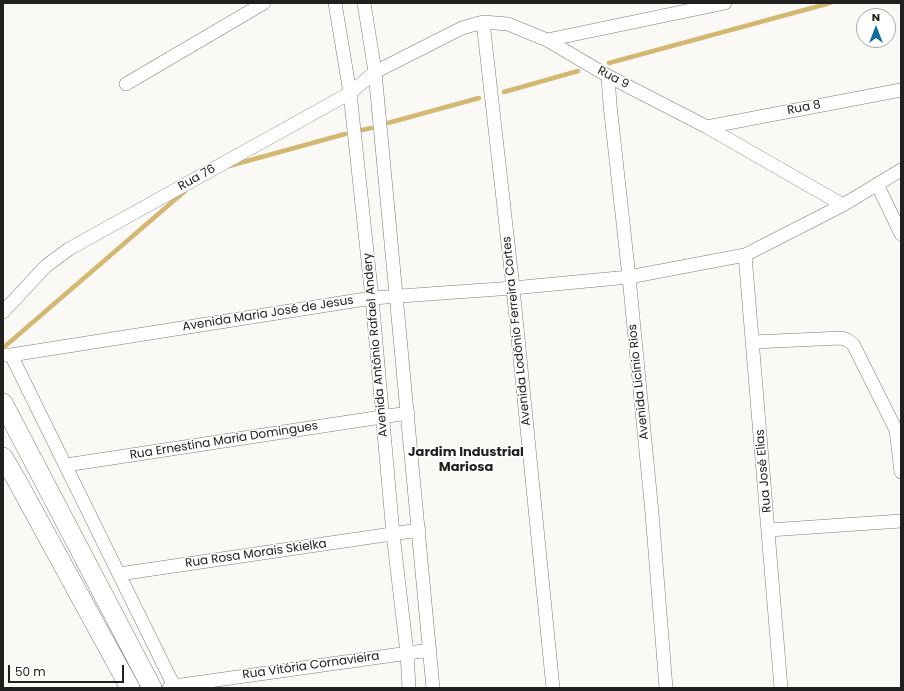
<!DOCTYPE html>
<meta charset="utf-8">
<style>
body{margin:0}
#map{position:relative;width:904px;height:691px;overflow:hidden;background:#faf9f6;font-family:Poppins,sans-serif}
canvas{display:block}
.frame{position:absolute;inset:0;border:4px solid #21201f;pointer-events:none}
.north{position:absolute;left:856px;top:8px;width:40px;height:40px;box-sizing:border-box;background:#fff;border:1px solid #a6a6a5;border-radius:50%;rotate:0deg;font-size:11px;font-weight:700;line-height:16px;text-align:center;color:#21201f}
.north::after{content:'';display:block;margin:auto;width:14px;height:18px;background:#106c9b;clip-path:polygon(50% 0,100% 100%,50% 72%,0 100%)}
.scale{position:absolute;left:8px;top:665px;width:116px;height:18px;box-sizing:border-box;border:2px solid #21201f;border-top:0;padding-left:5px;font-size:12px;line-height:14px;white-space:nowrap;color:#21201f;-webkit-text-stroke:3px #fff;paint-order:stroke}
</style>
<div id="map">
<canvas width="904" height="691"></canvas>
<div class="frame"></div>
<div class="north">N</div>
<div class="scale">50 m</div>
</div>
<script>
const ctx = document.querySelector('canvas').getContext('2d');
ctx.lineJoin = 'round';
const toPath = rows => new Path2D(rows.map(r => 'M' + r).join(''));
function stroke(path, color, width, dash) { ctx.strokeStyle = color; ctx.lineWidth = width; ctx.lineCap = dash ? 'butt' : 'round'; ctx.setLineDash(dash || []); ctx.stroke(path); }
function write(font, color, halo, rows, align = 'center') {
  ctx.font = font + ' Poppins,sans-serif'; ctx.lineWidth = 3; ctx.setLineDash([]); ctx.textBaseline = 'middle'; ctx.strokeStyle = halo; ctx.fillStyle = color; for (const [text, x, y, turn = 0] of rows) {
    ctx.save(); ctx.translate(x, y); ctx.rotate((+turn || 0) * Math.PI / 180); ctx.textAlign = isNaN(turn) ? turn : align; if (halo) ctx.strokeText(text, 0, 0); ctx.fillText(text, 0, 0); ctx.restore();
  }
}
stroke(toPath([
 [609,63,830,3],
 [504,92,578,71],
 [388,123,479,98],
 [362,130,371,128],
 [229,166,345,134],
 [3,348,185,191]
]), '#d4b872', 4.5);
const minor = toPath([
 [335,3,350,93,372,298,393,534,407,653,409,688],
 [364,3,375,72,433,688],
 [483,22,513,288,553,688],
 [547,40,725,3],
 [608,76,610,105,629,277,652,513,666,688],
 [126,84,264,3],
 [707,127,901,90],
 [877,184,901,234],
 [745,255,781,688],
 [3,312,46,266,69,249,350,93,375,72,462,28,483,22,508,24,547,40,608,76,707,127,843,205],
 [753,342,841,338,847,340,853,344,896,430,901,472],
 [3,355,11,355,372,298,513,288,629,277,745,255,843,205,901,170],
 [11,355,174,686],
 [66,465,408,413],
 [769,530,901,521],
 [119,574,419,530],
 [169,688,174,686,430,650]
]);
const secondary = toPath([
 [3,403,152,688],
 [3,457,16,479,130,688]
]);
stroke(minor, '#7d7c79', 14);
stroke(secondary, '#7d7c79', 20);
stroke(minor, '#fff', 13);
stroke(secondary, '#fff', 19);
write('12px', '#21201f', '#fff', [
 ["Rua 9",613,78,28],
 ["Rua 8",804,108,-11],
 ["Rua 76",197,178,-29],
 ["Avenida Maria José de Jesus",268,314,-9],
 ["Avenida Lodônio Ferreira Cortes",517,331,-96],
 ["Avenida Antônio Rafael Andery",376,345,-95],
 ["Avenida Licínio Rios",639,382,-96],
 ["Rua Ernestina Maria Domingues",224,441,-9],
 ["Rua José Elias",764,471,-95],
 ["Rua Rosa Morais Skielka",256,554,-8],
 ["Rua Vitória Cornavieira",311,666,-8]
]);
write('bold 13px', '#21201f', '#fff', [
 ["Jardim Industrial",466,453],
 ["Mariosa",466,468]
]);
</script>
